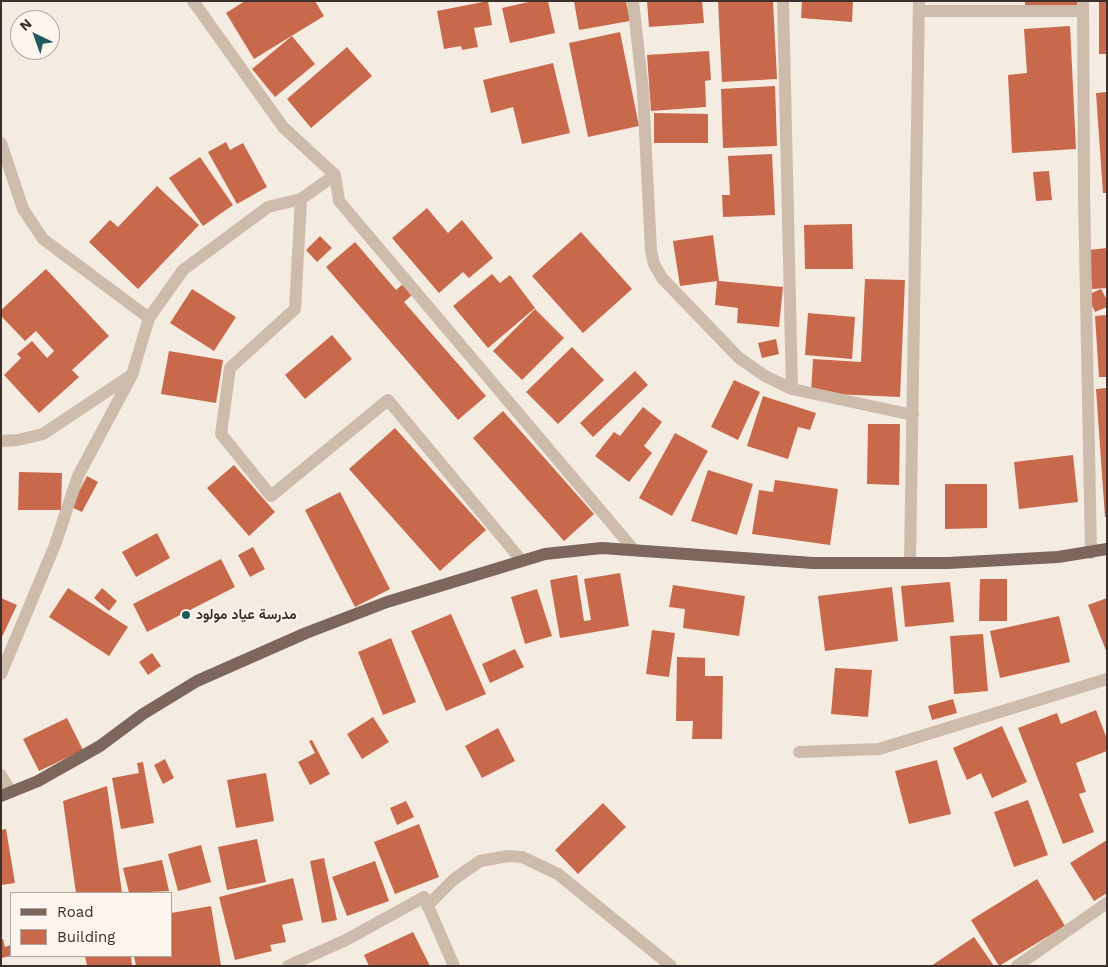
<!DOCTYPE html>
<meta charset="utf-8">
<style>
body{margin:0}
#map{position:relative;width:1108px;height:967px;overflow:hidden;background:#f4ebe1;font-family:"Work Sans",sans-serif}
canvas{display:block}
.frame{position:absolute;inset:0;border:2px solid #3b302b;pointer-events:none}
.legend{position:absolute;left:10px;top:892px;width:162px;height:65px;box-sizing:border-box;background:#fbf5ee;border:1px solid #aea6a0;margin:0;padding:6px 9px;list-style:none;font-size:15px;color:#3b302b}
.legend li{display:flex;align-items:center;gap:10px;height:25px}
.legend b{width:25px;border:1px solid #aea6a0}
.north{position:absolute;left:10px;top:10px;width:50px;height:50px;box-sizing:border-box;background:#fbf5ee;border:1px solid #aea6a0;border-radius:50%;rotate:318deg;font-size:14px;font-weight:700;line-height:20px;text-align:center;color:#3b302b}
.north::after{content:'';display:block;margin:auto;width:18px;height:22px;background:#1f5a5e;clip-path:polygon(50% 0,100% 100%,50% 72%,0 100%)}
</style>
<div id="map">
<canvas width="1108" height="967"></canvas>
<div class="frame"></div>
<ul class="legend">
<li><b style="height:6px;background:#7d675c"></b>Road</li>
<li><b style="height:14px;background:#c8694b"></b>Building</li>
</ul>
<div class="north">N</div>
</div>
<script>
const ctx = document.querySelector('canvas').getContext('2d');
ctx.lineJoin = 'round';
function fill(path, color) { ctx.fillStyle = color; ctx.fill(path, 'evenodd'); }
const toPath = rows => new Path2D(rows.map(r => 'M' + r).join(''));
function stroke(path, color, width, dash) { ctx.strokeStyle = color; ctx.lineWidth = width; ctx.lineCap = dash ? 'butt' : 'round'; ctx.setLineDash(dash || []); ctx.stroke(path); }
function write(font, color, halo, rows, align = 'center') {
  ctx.font = font + ' "Work Sans",Vazirmatn,sans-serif'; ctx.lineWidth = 4; ctx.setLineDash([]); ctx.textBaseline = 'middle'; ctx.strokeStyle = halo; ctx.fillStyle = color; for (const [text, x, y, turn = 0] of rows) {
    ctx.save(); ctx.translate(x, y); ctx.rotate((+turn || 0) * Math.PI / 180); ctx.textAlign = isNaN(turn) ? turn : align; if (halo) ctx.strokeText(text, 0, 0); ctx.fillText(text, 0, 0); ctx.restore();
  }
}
fill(toPath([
 [245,1,315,1,324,16,254,59,226,13],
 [488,1,492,25,474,28,478,47,462,50,461,46,444,49,437,11],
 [533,1,548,1,555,33,510,43,502,8],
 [574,1,626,1,630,21,579,30],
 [647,1,702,1,704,23,649,27],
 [718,1,773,1,777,79,722,82],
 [802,1,853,1,852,22,801,18],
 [1025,1,1079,1,1079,6,1025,5],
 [1099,1,1107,1,1107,54,1099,54],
 [1070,26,1076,149,1012,153,1008,75,1027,73,1024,29],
 [620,32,639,126,588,137,569,43],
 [292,36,315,64,275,97,252,69],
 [347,47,372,76,311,128,287,99],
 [709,51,711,80,705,81,706,107,651,111,647,55],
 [553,63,570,133,522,144,513,107,491,113,483,80],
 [775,86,777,146,723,148,721,89],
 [1107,92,1107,193,1103,193,1096,93],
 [654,113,708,114,708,143,654,143],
 [226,142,230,150,243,143,267,187,237,204,208,152],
 [772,154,775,215,723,217,722,195,730,195,728,156],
 [200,157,233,205,203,226,169,178],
 [1049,171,1052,200,1036,201,1033,172],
 [157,186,199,225,138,289,89,242,110,220,118,227],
 [427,208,448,233,462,220,493,258,469,278,463,272,439,293,392,238],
 [852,224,853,269,805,269,804,225],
 [581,232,632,289,583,333,532,276],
 [713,235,719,281,783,287,779,327,737,323,738,308,715,305,717,281,680,286,673,241],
 [320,236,332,248,317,262,306,250],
 [355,242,396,290,403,284,412,295,404,302,486,396,458,420,326,267],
 [1107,248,1107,288,1092,289,1088,250],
 [46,269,109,336,72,370,79,377,39,413,4,375,21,358,17,354,32,341,47,358,54,351,36,331,25,341,1,316,1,310],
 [492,274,500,283,510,275,535,308,488,348,453,306],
 [865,279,905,280,900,397,811,393,813,359,861,362],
 [192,289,236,317,214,351,170,323],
 [1101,289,1107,300,1107,307,1095,312,1087,295],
 [535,309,564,338,522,380,493,351],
 [808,313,855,317,852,359,805,355],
 [1107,315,1107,377,1099,377,1095,316],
 [332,335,352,359,305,399,285,375],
 [776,339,779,354,762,358,758,343],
 [572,347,604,380,558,424,526,392],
 [169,351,223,360,216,403,161,394],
 [635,371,648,385,593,437,580,423],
 [734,380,760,392,738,440,711,427],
 [1107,388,1107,517,1105,517,1096,389],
 [763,396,816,413,810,430,798,427,788,459,747,446],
 [643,407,662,422,644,446,652,453,629,482,595,456,614,432,620,436],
 [503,411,594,514,564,541,473,438],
 [868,424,900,424,899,485,867,484],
 [395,428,486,530,440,571,349,469],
 [675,433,708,451,672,516,639,498],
 [1073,455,1078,502,1019,509,1014,462],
 [234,465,275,512,249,536,207,488],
 [708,470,753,484,737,535,691,521],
 [19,472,62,473,61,510,18,510],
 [87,476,98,482,82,512,71,507],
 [775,480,838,489,830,545,752,534,759,490,773,492],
 [945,484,987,484,987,528,945,529],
 [340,492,390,589,355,607,305,510],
 [157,533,170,558,136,577,122,552],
 [253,547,265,569,250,577,238,555],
 [221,559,235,587,147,632,133,604],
 [620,573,629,626,560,638,550,580,577,575,584,621,591,620,584,579],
 [980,579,1007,579,1007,621,979,621],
 [950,582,954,622,905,627,901,586],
 [673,585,745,596,739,636,683,628,685,609,669,607],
 [892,587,898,641,825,651,818,596],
 [68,588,128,627,109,656,49,617],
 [102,588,117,601,109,611,94,598],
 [537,589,552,636,525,644,511,597],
 [1,598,17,605,1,639],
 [1107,598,1107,653,1088,605],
 [451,614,486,694,446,711,411,631],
 [1059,616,1070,662,1000,678,990,631],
 [652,630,675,633,669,677,646,674],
 [983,634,988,691,954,694,950,636],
 [391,638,416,702,383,715,358,652],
 [515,649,524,667,490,683,482,664],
 [152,653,161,666,148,675,139,662],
 [677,657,705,658,705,676,723,676,722,739,692,739,693,721,676,721],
 [835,668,872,670,868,717,831,714],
 [953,699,957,713,932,720,928,706],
 [1096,710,1107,739,1107,751,1076,763,1086,792,1079,794,1094,832,1063,844,1018,728,1057,713,1061,724],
 [373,717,389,742,362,759,347,734],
 [67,718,83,750,39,771,23,739],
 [1002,726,1027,782,992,798,981,773,967,780,953,748],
 [498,728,515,761,482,778,465,746],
 [312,740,330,774,310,785,298,762,315,753,309,741],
 [165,759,174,778,163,784,154,765],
 [937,760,951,814,909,824,895,771],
 [143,762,154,823,121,829,112,778,139,773,137,763],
 [266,773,274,821,236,828,227,780],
 [107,786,122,893,76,893,63,801],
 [1028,800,1048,855,1014,867,994,812],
 [406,801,414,817,397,825,390,808],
 [603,803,626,827,578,874,555,850],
 [419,824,439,877,395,894,374,842],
 [6,829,15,883,1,885,1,830],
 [257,839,266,882,227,890,218,847],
 [1107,840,1107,893,1094,901,1070,863],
 [201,845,211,882,178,891,168,854],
 [324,858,337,920,322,923,310,861],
 [162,860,169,891,129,893,123,868],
 [375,861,389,901,347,916,332,877],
 [293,878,303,920,282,925,286,942,270,945,272,951,235,960,219,897],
 [1037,879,1065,926,999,966,971,920],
 [211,906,221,966,136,966,134,956,171,956,171,913],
 [413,932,430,966,369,966,364,955],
 [974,937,994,966,931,966],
 [3,939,5,947,11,945,11,956,1,958,1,940],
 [85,956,131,956,132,966,87,966]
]), '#c8694b');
stroke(toPath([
 [193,1,283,127,335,175,339,201,634,550],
 [633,1,643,91,651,251,654,264,662,278,739,358,765,376,792,389,913,415],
 [783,1,792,389],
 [1083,1,1084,193,1091,553],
 [920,11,1083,11],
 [1,143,23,209,43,239,149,318],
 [301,199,295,309,230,368,221,434,271,496,388,400,522,561],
 [1,441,18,440,43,434,130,376],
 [910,563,919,1],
 [1,674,55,545,78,476,132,375,149,318,183,270,268,207,301,199,335,175],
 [799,752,879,749,1107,679],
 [1,775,11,792],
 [427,906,453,880,480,861,508,856,522,857,558,874,671,966],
 [288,966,346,940,424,897,454,966],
 [1017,966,1107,903]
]), '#cdbbac', 12);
stroke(toPath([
 [1,796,38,781,100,746,143,714,197,681,306,633,387,602,545,554,602,548,813,563,948,563,1058,557,1107,549]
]), '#7d675c', 12);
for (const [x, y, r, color] of [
 [186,615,5,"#1f5a5e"]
]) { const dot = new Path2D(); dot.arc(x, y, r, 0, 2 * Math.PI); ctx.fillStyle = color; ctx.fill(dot); stroke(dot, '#fbf5ee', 2); }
write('bold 14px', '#3b302b', '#fbf5ee', [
 ["مدرسة عياد مولود",196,615]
], 'left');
</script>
